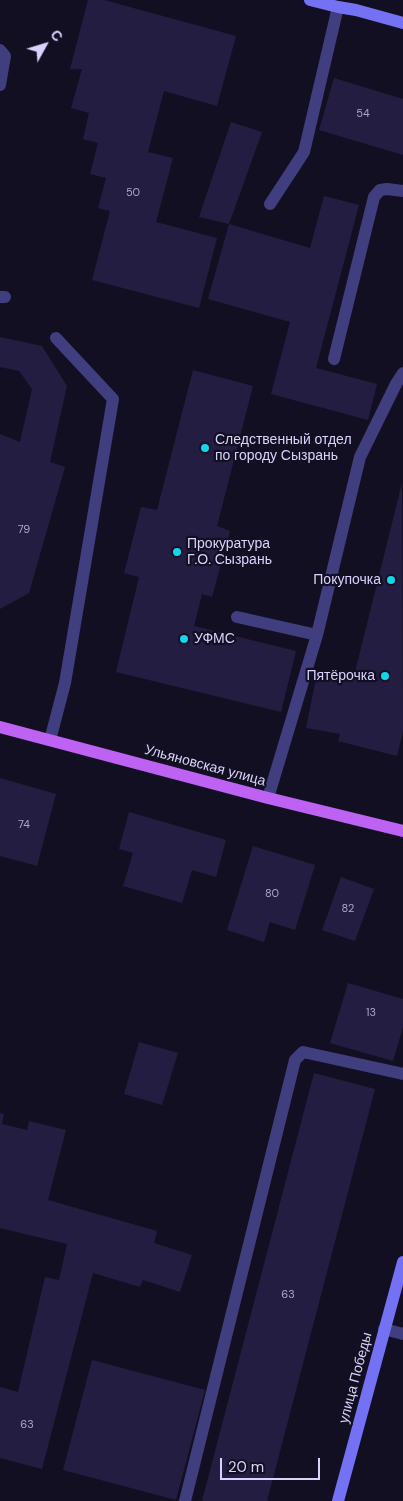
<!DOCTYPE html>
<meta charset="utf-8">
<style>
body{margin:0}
#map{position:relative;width:403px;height:1501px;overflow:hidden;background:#130f22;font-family:"DM Sans",sans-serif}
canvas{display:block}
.north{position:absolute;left:20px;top:20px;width:50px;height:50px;-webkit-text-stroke:4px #130f22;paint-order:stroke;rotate:51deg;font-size:14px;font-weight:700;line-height:20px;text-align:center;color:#d8d3fc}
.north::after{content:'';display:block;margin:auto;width:18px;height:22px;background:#d8d3fc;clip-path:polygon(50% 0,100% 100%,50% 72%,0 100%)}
.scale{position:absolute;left:220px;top:1458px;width:100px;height:22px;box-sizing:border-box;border:2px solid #d8d3fc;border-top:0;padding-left:6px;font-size:15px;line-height:18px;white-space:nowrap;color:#d8d3fc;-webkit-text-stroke:4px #130f22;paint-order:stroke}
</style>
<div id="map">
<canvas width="403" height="1501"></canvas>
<div class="north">С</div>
<div class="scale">20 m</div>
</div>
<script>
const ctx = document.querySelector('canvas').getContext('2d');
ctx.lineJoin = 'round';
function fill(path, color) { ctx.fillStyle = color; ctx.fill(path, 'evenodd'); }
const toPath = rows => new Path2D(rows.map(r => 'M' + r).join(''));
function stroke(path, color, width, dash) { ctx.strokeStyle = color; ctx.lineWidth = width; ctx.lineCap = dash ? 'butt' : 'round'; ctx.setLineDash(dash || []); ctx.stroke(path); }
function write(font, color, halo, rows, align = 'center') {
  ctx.font = font + ' "DM Sans",sans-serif'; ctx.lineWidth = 4.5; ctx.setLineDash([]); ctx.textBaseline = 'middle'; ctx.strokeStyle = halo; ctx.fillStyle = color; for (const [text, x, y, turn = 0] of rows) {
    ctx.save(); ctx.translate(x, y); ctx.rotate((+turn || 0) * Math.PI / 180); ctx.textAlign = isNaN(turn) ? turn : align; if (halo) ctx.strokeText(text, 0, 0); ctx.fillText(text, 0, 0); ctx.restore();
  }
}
fill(toPath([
 [88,0,104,0,236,36,217,106,164,91,148,152,173,158,156,222,217,238,199,308,92,280,110,211,98,208,106,178,90,174,98,143,83,139,89,113,71,108,82,69,70,69],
 [334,78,403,99,403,155,319,130],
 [231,122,262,132,229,224,199,217],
 [324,196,359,205,316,368,377,384,368,420,271,394,290,322,208,299,229,224,310,248],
 [0,337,42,346,67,386,50,462,65,467,29,593,0,609,0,434,20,442,32,389,19,371,0,367],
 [193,370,253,386,217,526,230,531,212,597,202,594,194,626,296,651,281,712,116,672,139,577,124,573,141,507,157,510],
 [402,483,403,731,397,756,338,741,340,734,306,728,317,673,353,680],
 [0,778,56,794,37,866,0,856],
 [129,812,226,840,216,877,192,870,182,903,123,886,133,853,119,849],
 [253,846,315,865,295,930,270,922,264,942,227,930],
 [341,877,374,889,355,941,322,930],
 [348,983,403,999,403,1027,393,1061,330,1043],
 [139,1042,178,1053,162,1105,124,1094],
 [314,1073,375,1089,267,1501,202,1501],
 [0,1113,4,1114,2,1124,27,1130,29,1121,66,1130,48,1200,157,1231,154,1243,192,1255,180,1292,143,1280,140,1287,93,1273,42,1469,0,1458,0,1387,18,1392,45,1277,59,1280,67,1244,0,1228],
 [92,1360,205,1390,176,1500,63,1470]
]), '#241d42');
stroke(toPath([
 [0,50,5,56,0,85],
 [270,204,304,152,338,7],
 [0,297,5,297],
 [334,359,374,197,380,190,387,189,403,191],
 [237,617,317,635],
 [50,740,65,683,113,399,56,338],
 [268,798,317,635,360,457,396,384,403,373],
 [384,1329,403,1334],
 [185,1501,295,1060,303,1052,403,1074]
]), '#403e7e', 12);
stroke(toPath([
 [310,0,338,7,356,10,403,23],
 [338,1501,403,1262]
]), '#7471f5', 12);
stroke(toPath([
 [0,727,268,798,403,831]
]), '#be62f4', 12);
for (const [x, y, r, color] of [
 [205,448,5,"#10d5eb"],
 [177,552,5,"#10d5eb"],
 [391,580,5,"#10d5eb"],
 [184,639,5,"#10d5eb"],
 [385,676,5,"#10d5eb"]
]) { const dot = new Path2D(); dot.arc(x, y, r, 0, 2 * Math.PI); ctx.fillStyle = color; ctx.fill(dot); stroke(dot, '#130f22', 2); }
write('11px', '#aba6ce', null, [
 ["54",363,114],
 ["50",133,193],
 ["79",24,530],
 ["74",24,825],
 ["80",272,894],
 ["82",348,909],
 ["13",371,1013],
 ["63",288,1295],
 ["63",27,1425]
]);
write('14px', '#d8d3fc', '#130f22', [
 ["Следственный отдел",215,440],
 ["по городу Сызрань",215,456],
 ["Прокуратура",187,544],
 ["Г.О. Сызрань",187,560],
 ["Покупочка",381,580,"right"],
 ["УФМС",194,639],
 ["Пятёрочка",375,676,"right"]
], 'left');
write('14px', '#d8d3fc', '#130f22', [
 ["Ульяновская улица",205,766,15],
 ["улица Победы",356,1378,-75]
]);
</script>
